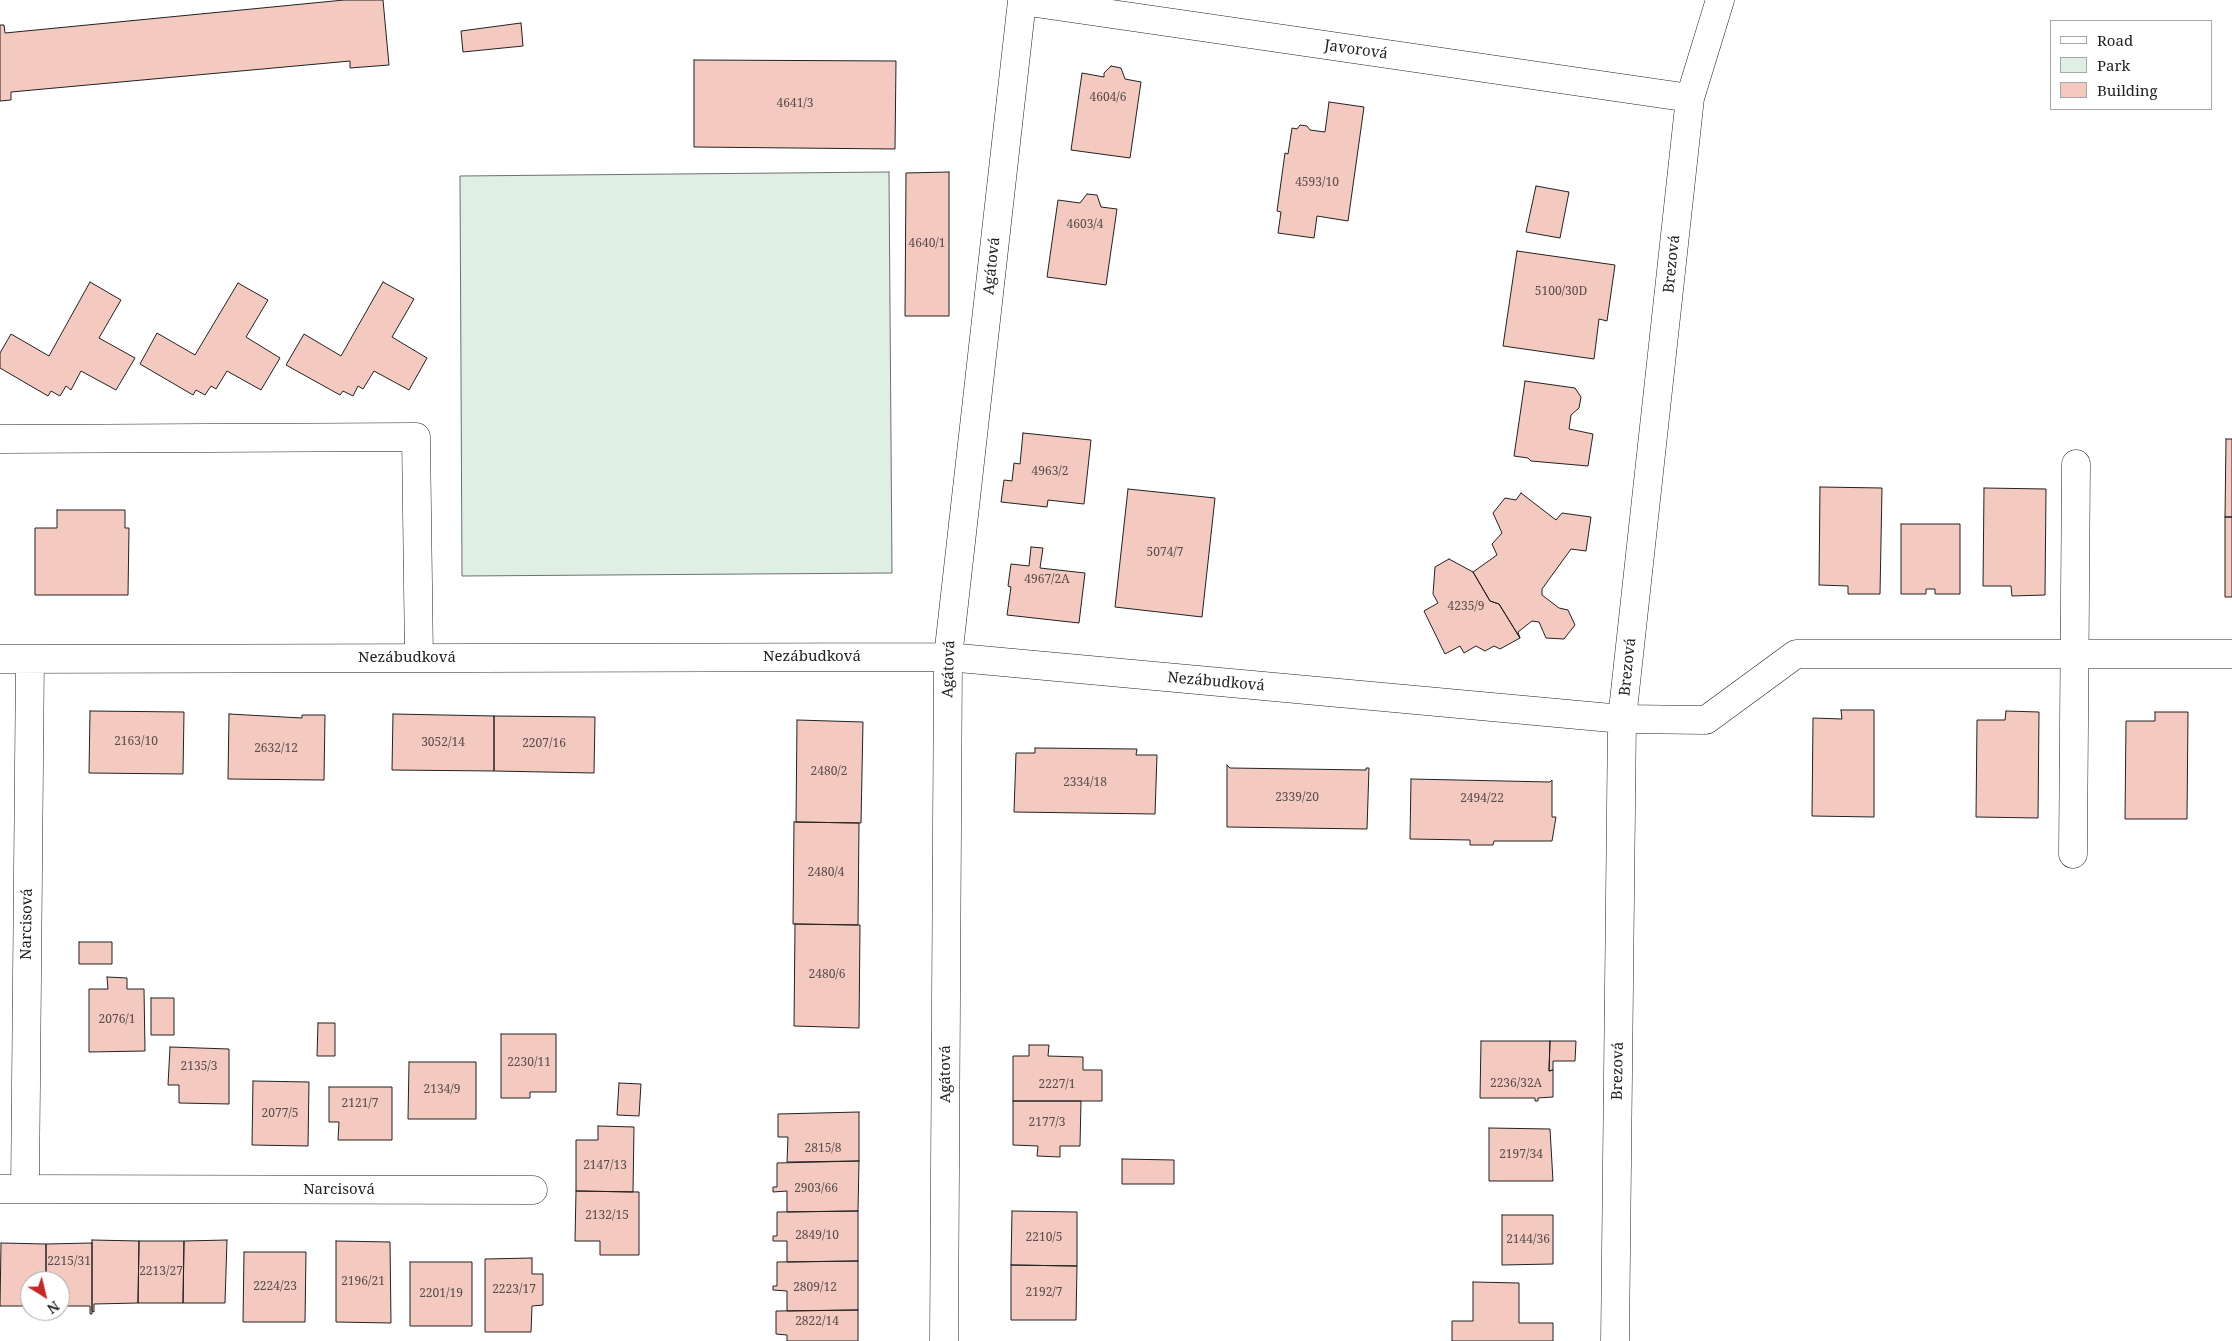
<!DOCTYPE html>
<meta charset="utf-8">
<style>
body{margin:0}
#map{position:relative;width:2232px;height:1341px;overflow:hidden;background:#fff;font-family:"Noto Serif",serif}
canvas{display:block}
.legend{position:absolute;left:2050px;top:20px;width:162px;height:90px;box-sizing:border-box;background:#fff;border:1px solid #a7a7a7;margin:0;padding:6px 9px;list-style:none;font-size:15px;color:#222}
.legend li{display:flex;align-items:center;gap:10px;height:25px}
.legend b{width:25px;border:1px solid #a7a7a7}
.north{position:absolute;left:20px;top:1271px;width:50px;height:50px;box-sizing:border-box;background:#fff;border:1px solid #a7a7a7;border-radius:50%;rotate:144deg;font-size:14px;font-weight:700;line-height:20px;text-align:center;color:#222}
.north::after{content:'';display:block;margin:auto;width:18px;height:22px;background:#c62828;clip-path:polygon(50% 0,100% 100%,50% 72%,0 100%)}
</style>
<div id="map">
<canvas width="2232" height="1341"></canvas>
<ul class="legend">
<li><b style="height:6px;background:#fff"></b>Road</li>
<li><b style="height:14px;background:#e0efe3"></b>Park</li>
<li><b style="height:14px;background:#f3c9c0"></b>Building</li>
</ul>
<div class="north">N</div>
</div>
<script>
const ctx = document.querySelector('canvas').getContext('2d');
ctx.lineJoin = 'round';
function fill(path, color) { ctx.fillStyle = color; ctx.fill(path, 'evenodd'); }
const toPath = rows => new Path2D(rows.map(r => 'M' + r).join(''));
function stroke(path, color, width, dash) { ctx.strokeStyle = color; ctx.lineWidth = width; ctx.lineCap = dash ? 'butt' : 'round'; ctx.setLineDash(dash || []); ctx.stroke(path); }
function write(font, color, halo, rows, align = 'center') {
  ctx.font = font + ' "Noto Serif",serif'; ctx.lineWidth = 4; ctx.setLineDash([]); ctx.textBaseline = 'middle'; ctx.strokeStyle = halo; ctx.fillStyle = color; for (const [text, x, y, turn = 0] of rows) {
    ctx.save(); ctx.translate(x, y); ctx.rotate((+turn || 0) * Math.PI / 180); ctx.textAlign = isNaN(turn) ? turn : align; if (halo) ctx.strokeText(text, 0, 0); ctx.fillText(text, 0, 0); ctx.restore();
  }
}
const green = toPath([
 [889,172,892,573,462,576,460,176,889,172]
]);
fill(green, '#e0efe3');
stroke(green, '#6f6f6f', 1);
const building = toPath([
 [344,0,383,0,389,65,350,68,350,61,11,92,11,100,0,101,0,25,4,25,5,33,344,0],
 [521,23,523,46,463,52,461,31,521,23],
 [694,60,896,61,895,149,694,147,694,60],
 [1111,66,1121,68,1125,79,1141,82,1130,158,1071,150,1082,73,1104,77,1104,73,1111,66],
 [1329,102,1364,107,1348,221,1317,216,1314,238,1278,233,1281,212,1277,211,1285,153,1288,154,1292,128,1297,129,1300,125,1307,126,1310,130,1325,132,1329,102],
 [949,172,949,316,905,316,906,173,949,172],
 [1536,186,1569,192,1560,238,1526,232,1536,186],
 [1087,194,1097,195,1101,207,1117,209,1106,285,1047,277,1058,200,1080,203,1087,194],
 [1517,251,1615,265,1607,321,1599,319,1594,359,1503,346,1517,251],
 [90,282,121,300,99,338,135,358,116,390,81,371,71,390,66,386,60,396,51,391,48,396,0,368,0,353,11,334,49,356,90,282],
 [383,282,414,299,392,337,427,358,409,390,374,371,363,389,358,386,353,396,343,391,340,395,286,365,304,334,341,356,383,282],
 [238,283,268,300,246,337,280,358,261,390,227,371,216,389,211,386,205,395,196,390,193,395,140,364,157,333,195,355,238,283],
 [1525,381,1575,388,1581,397,1579,408,1571,415,1569,429,1593,434,1588,466,1531,461,1528,458,1514,456,1525,381],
 [1023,433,1091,440,1084,504,1048,500,1047,507,1001,502,1004,480,1012,481,1014,463,1020,464,1023,433],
 [2226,439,2232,439,2232,517,2225,517,2226,439],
 [1820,487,1882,488,1880,594,1848,594,1848,586,1819,585,1820,487],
 [1984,488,2046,489,2045,595,2012,596,2011,586,1983,586,1984,488],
 [1128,489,1215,498,1202,617,1115,607,1128,489],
 [1521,493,1556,520,1562,513,1591,517,1586,551,1571,549,1542,589,1542,595,1559,608,1568,610,1575,625,1564,639,1546,638,1539,622,1532,621,1518,632,1520,638,1499,604,1490,601,1473,572,1497,555,1492,544,1502,533,1493,513,1505,498,1516,500,1521,493],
 [57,510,125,510,125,528,129,528,128,595,35,595,35,528,57,528,57,510],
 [2225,517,2232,517,2232,597,2225,597,2225,517],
 [1901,524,1960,524,1960,594,1935,594,1935,589,1926,589,1926,594,1901,594,1901,524],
 [1031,547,1043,548,1040,568,1085,573,1079,623,1007,615,1011,587,1008,586,1011,564,1029,566,1031,547],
 [1449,559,1473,572,1490,601,1499,604,1520,638,1500,649,1494,646,1485,651,1476,646,1464,653,1460,646,1445,654,1424,611,1438,603,1433,594,1435,567,1449,559],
 [1841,710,1874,710,1874,817,1812,816,1813,718,1842,719,1841,710],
 [90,711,184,712,183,774,89,773,90,711],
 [2006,711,2039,712,2038,818,1976,817,1977,720,2005,720,2006,711],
 [2155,712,2188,712,2187,819,2125,819,2126,721,2155,721,2155,712],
 [229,714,302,718,302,715,325,715,324,780,228,779,229,714],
 [393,714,494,716,494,771,392,770,393,714],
 [494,716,595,717,594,773,494,771,494,716],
 [797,720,863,722,861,823,796,822,797,720],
 [1035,748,1137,749,1136,755,1157,755,1155,814,1014,812,1016,753,1035,753,1035,748],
 [1227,765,1230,768,1366,770,1366,768,1369,768,1367,829,1227,827,1227,765],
 [1411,779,1550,782,1552,780,1552,817,1556,817,1552,841,1494,841,1493,845,1470,845,1470,840,1410,839,1411,779],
 [794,822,859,823,858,925,793,924,794,822],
 [795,924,860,925,859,1028,794,1026,795,924],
 [79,942,112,942,112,964,79,964,79,942],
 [107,977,127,978,127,989,144,989,145,1051,89,1052,89,989,108,989,107,977],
 [151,998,174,998,174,1035,151,1035,151,998],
 [318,1023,335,1023,335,1056,317,1056,318,1023],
 [501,1034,556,1034,556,1092,530,1092,530,1098,501,1098,501,1034],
 [1481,1041,1550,1041,1549,1071,1553,1070,1553,1097,1538,1098,1538,1101,1535,1101,1535,1098,1480,1098,1481,1041],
 [1550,1041,1576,1041,1575,1061,1553,1061,1553,1070,1549,1071,1550,1041],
 [1029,1045,1049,1045,1048,1056,1083,1057,1083,1070,1102,1070,1102,1101,1013,1101,1013,1056,1029,1056,1029,1045],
 [170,1047,229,1049,229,1104,179,1103,179,1085,168,1085,170,1047],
 [409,1062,476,1062,476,1119,408,1119,409,1062],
 [253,1081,309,1082,308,1146,252,1145,253,1081],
 [619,1083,641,1084,639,1116,617,1115,619,1083],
 [329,1087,392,1087,392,1140,338,1140,339,1122,329,1122,329,1087],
 [1013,1101,1081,1101,1080,1146,1060,1146,1060,1157,1037,1156,1038,1146,1013,1145,1013,1101],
 [859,1112,859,1161,787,1162,788,1137,778,1137,778,1114,859,1112],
 [598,1126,634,1127,633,1192,576,1191,576,1140,598,1140,598,1126],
 [1489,1128,1550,1129,1553,1181,1489,1181,1489,1128],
 [1122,1159,1174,1160,1174,1184,1122,1184,1122,1159],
 [859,1161,858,1211,787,1212,787,1191,773,1192,773,1187,777,1187,777,1163,859,1161],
 [576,1191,639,1192,639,1255,600,1255,600,1241,575,1241,576,1191],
 [858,1211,858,1261,787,1262,787,1241,773,1241,773,1236,777,1236,777,1212,858,1211],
 [1012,1211,1077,1212,1077,1266,1011,1265,1012,1211],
 [1502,1215,1553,1215,1553,1264,1502,1265,1502,1215],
 [92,1240,139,1241,138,1303,94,1304,94,1312,92,1311,92,1240],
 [227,1240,225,1303,183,1303,184,1241,227,1240],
 [139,1241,184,1241,183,1303,138,1303,139,1241],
 [336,1241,390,1242,391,1323,336,1322,336,1241],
 [1,1243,46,1244,46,1281,30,1281,30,1306,0,1306,1,1243],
 [92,1243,92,1314,90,1314,90,1306,60,1306,60,1281,46,1281,46,1244,92,1243],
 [244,1252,306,1252,305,1322,243,1322,244,1252],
 [532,1258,532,1274,543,1274,543,1305,532,1306,531,1332,485,1332,485,1259,532,1258],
 [858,1261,858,1310,787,1311,787,1291,773,1290,773,1286,777,1286,777,1262,858,1261],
 [410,1262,472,1262,472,1326,410,1326,410,1262],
 [1011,1265,1077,1266,1076,1320,1011,1320,1011,1265],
 [1473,1282,1519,1283,1519,1323,1553,1323,1553,1341,1452,1341,1452,1321,1473,1321,1473,1282],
 [858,1310,858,1341,787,1341,787,1335,776,1334,776,1311,858,1310]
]);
fill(building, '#f3c9c0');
stroke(building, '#222', 1);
const minor = toPath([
 [0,439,416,437,419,658],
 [0,659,948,657,1622,719,1706,720,1796,654,2232,654],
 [2073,854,2076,464],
 [0,1189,533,1190],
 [25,1189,30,659],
 [944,1341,948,657,1022,1,1690,98],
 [1615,1341,1622,719,1690,98,1720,0]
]);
stroke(minor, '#222', 29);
stroke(minor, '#fff', 28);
write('12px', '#564c4a', null, [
 ["4604/6",1108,98],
 ["4641/3",795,104],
 ["4593/10",1317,183],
 ["4603/4",1085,225],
 ["4640/1",927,244],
 ["5100/30D",1561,292],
 ["4963/2",1050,472],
 ["5074/7",1165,553],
 ["4967/2A",1047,580],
 ["4235/9",1466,607],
 ["2163/10",136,742],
 ["3052/14",443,743],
 ["2207/16",544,744],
 ["2632/12",276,749],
 ["2480/2",829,772],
 ["2334/18",1085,783],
 ["2339/20",1297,798],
 ["2494/22",1482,799],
 ["2480/4",826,873],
 ["2480/6",827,975],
 ["2076/1",117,1020],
 ["2230/11",529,1063],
 ["2135/3",199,1067],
 ["2236/32A",1516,1084],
 ["2227/1",1057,1085],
 ["2134/9",442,1090],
 ["2121/7",360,1104],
 ["2077/5",280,1114],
 ["2177/3",1047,1123],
 ["2815/8",823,1149],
 ["2197/34",1521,1155],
 ["2147/13",605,1166],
 ["2903/66",816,1189],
 ["2132/15",607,1216],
 ["2849/10",817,1236],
 ["2210/5",1044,1238],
 ["2144/36",1528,1240],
 ["2215/31",69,1262],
 ["2213/27",161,1272],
 ["2196/21",363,1282],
 ["2224/23",275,1287],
 ["2809/12",815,1288],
 ["2223/17",514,1290],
 ["2192/7",1044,1293],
 ["2201/19",441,1294],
 ["2822/14",817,1322]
]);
write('15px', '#222', '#fff', [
 ["Javorová",1356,50,8],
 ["Brezová",1672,264,-84],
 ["Agátová",992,266,-84],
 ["Nezábudková",812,657],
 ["Nezábudková",407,658],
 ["Brezová",1628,667,-84],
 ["Agátová",949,669,-88],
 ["Nezábudková",1216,682,5],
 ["Narcisová",27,924,-89],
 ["Brezová",1618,1071,-89],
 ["Agátová",946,1074,-90],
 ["Narcisová",339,1190]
]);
</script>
